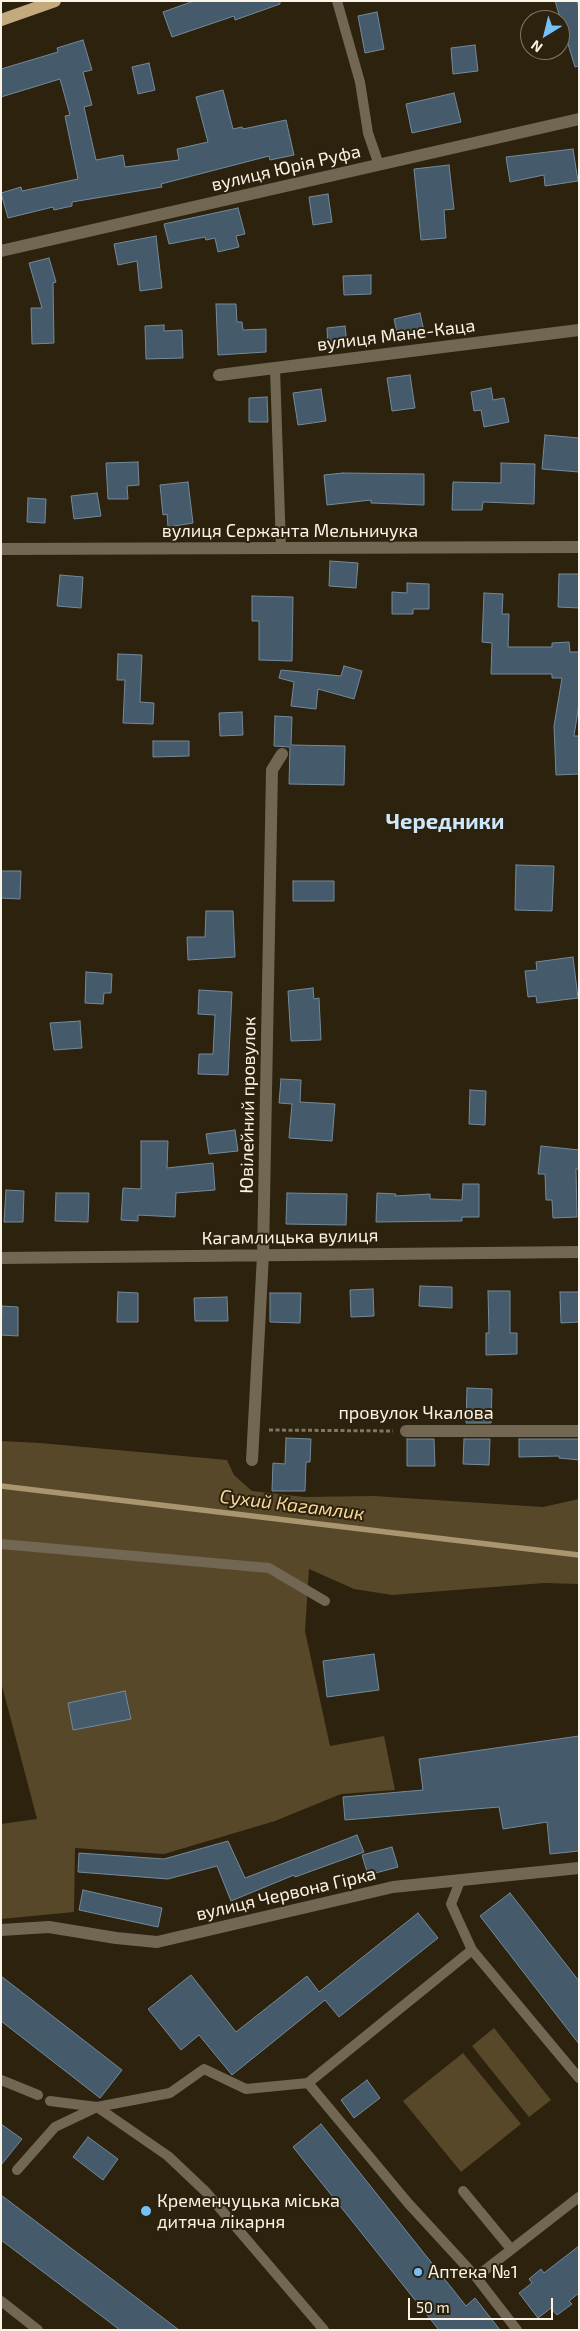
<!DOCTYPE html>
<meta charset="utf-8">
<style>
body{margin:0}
#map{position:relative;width:580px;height:2331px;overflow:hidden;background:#2c220d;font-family:"Exo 2",sans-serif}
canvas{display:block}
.frame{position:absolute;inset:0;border:2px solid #fbf4e7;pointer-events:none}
.north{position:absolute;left:520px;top:10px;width:50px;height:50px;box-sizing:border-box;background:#2c220d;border:1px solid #7f7664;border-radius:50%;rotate:216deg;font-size:14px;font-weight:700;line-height:20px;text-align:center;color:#fbf4e7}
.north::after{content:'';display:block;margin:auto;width:18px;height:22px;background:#77c0f7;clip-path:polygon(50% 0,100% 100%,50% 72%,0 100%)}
.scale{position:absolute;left:408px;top:2298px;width:145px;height:22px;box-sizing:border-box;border:2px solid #fbf4e7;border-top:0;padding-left:6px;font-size:15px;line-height:18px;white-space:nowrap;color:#fbf4e7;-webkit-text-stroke:4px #2c220d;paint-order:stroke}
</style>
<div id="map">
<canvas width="580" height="2331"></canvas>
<div class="frame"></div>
<div class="north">N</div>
<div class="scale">50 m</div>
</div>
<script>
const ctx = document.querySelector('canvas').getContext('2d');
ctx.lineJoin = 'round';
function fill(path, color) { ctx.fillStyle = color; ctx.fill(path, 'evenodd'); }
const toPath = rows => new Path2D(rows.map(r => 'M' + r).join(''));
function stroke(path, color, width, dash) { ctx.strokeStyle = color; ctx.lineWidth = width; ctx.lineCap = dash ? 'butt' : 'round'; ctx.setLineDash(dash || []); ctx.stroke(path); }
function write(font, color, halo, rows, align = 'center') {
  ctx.font = font + ' "Exo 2",sans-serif'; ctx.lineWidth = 4; ctx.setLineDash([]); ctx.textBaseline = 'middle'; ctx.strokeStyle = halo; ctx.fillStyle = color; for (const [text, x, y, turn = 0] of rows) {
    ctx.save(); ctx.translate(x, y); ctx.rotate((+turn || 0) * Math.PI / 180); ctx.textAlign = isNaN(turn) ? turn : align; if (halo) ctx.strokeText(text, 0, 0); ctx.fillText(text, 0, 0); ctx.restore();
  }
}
fill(toPath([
 [1,1441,40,1443,227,1460,234,1475,252,1491,304,1497,374,1496,543,1507,579,1499,579,1584,544,1583,392,1595,354,1589,309,1569,305,1631,330,1746,384,1736,395,1790,341,1794,275,1821,164,1854,75,1848,74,1912,1,1919,1,1824,37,1819,1,1682],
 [494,2028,551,2100,529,2117,472,2046],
 [463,2053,521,2124,461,2172,403,2101]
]), '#58482a');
stroke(toPath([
 [1,1486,579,1555]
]), '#aa966e', 5.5);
const building = toPath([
 [194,1,280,1,280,4,235,20,234,16,172,37,163,12,194,1],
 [555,1,577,1,579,8,579,66,575,67,555,1],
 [377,12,384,49,365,53,358,16,377,12],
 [83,40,92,70,83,72,92,105,84,107,96,160,123,155,125,167,179,160,177,149,208,142,196,97,223,90,233,129,242,127,243,129,286,120,294,155,270,160,269,156,161,184,162,187,72,202,72,206,54,210,53,207,8,218,1,193,21,187,22,191,78,179,65,116,70,115,60,79,1,97,1,69,58,52,57,48,83,40],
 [475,45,478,71,453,74,451,48,475,45],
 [149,63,155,90,138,94,132,67,149,63],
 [454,93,461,122,412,133,406,104,454,93],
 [573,149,578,181,545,186,544,175,510,182,506,157,573,149],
 [449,165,454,209,444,210,446,238,421,240,414,169,449,165],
 [328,194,332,222,313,225,309,197,328,194],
 [238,208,245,234,236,236,239,247,218,252,215,238,206,240,205,237,169,244,164,224,238,208],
 [156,236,162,288,140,291,137,261,118,265,114,244,156,236],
 [49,258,56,282,53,283,54,343,32,344,31,308,42,308,29,263,49,258],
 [371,275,371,294,344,295,343,276,371,275],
 [216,304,236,304,237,322,242,322,243,330,266,329,266,352,218,355,216,304],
 [420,313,425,336,399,342,394,319,420,313],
 [164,325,164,331,182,330,183,358,146,359,145,326,164,325],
 [345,326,347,344,328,346,327,328,345,326],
 [410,375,415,408,392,411,387,378,410,375],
 [491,388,493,400,504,398,509,422,484,427,481,410,474,411,471,392,491,388],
 [321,389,326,421,298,425,293,393,321,389],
 [267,397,268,422,249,422,249,398,267,397],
 [545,435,579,438,579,472,542,469,545,435],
 [138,462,139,485,127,486,128,499,108,499,106,463,138,462],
 [501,463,535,464,534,504,483,502,482,510,452,510,453,482,501,483,501,463],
 [343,473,424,474,424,505,371,503,371,500,327,505,324,475,343,473],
 [188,482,193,523,168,527,167,514,163,515,160,485,188,482],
 [97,493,101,516,74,519,71,496,97,493],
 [28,498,46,499,45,523,27,522,28,498],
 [330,561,358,563,356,588,329,586,330,561],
 [559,574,579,574,579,608,558,607,559,574],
 [60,575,83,577,81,608,57,606,60,575],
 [407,583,429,584,429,609,413,609,413,614,392,614,392,592,407,593,407,583],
 [484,593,503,594,502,614,509,614,508,647,552,647,552,643,569,642,570,652,579,652,579,704,574,736,579,736,579,774,556,775,554,726,562,678,552,678,552,674,491,674,492,643,482,642,484,593],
 [252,596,293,597,292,661,259,660,259,621,252,621,252,596],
 [118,654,142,655,140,702,154,703,153,724,123,723,125,680,117,680,118,654],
 [344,666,362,671,354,699,318,689,316,709,291,706,294,682,279,678,281,670,341,676,344,666],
 [242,712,243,735,220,736,219,713,242,712],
 [275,716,292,717,291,745,345,746,344,785,289,784,290,747,274,746,275,716],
 [153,741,189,741,189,756,153,757,153,741],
 [516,865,554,866,552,911,515,910,516,865],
 [1,871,21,871,20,899,1,898,1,871],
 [293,881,334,881,334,901,293,901,293,881],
 [206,911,233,911,235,957,188,960,187,937,205,937,206,911],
 [573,957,578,998,537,1003,536,996,528,997,525,971,537,970,536,962,573,957],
 [86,972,112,974,111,993,104,993,103,1004,85,1003,86,972],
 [313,988,314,999,319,998,321,1040,291,1041,288,991,313,988],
 [199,990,232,992,228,1075,198,1074,199,1054,213,1054,215,1015,198,1014,199,990],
 [80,1021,82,1048,54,1050,50,1023,80,1021],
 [281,1079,301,1080,300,1102,335,1104,332,1141,289,1138,292,1104,279,1103,281,1079],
 [470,1090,486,1091,485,1125,469,1124,470,1090],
 [235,1130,238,1151,209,1154,206,1134,235,1130],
 [141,1141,168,1141,167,1168,213,1163,215,1190,176,1193,175,1217,138,1215,138,1221,121,1220,123,1188,141,1189,141,1141],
 [541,1146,579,1150,579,1169,576,1169,577,1217,553,1218,552,1200,546,1200,545,1174,538,1174,541,1146],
 [463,1184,479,1184,479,1217,462,1217,462,1221,376,1222,377,1193,396,1194,395,1196,430,1194,430,1199,462,1200,463,1184],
 [6,1190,24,1191,23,1222,4,1222,6,1190],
 [56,1193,89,1193,88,1222,55,1221,56,1193],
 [287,1193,347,1194,346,1225,286,1224,287,1193],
 [420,1286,452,1287,452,1308,419,1306,420,1286],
 [373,1289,374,1316,351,1317,350,1290,373,1289],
 [488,1291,510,1291,510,1333,517,1333,517,1354,486,1355,486,1333,489,1333,488,1291],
 [118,1292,138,1293,138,1322,117,1322,118,1292],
 [560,1292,579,1292,579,1322,561,1323,560,1292],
 [270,1293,301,1293,300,1323,270,1322,270,1293],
 [227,1297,228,1321,195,1321,194,1298,227,1297],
 [2,1306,18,1307,18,1336,1,1335,2,1306],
 [467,1388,492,1389,491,1423,466,1423,467,1388],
 [286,1438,311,1439,310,1462,306,1462,305,1491,272,1491,273,1463,285,1464,286,1438],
 [407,1439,434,1439,435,1466,407,1466,407,1439],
 [464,1439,490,1439,489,1465,463,1464,464,1439],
 [519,1439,579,1439,579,1460,559,1458,559,1456,519,1457,519,1439],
 [374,1654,379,1690,327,1697,323,1661,374,1654],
 [125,1691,131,1719,73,1730,68,1703,125,1691],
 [579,1736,579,1851,550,1854,547,1822,503,1829,499,1807,345,1820,343,1797,423,1790,419,1759,579,1736],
 [357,1835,364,1852,295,1877,294,1875,231,1901,217,1866,168,1879,78,1872,79,1853,164,1859,228,1841,245,1878,357,1835],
 [392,1847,398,1867,368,1875,362,1855,392,1847],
 [83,1890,162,1908,158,1927,79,1910,83,1890],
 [510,1893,579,1981,579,2044,480,1916,510,1893],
 [418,1913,438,1938,339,2017,325,2000,232,2075,199,2035,181,2050,148,2009,191,1975,236,2032,307,1976,319,1992,418,1913],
 [1,1976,122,2070,100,2098,1,2021,1,1976],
 [367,2080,380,2098,354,2118,341,2100,367,2080],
 [1,2124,22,2139,1,2165,1,2124],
 [321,2124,466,2306,475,2298,500,2330,439,2330,293,2147,321,2124],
 [88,2137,118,2159,103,2180,73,2157,88,2137],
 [1,2195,179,2330,120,2330,1,2240,1,2195],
 [579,2246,579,2293,569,2301,572,2304,557,2315,551,2308,538,2318,519,2293,532,2283,529,2279,541,2269,544,2273,579,2246]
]);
fill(building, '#455a6a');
stroke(building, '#748a9b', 1);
stroke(toPath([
 [269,1430,393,1431]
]), '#7f7664', 3, [4, 2.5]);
stroke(toPath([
 [337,1,360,82,368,133,379,165],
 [275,368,281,548],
 [1,1544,269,1568,325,1601],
 [461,1879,451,1904,472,1950],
 [1,2080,38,2095],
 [308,2083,408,2203,476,2277],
 [17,2170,55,2127,97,2107,50,2101],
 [463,2191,511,2249],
 [1,2301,38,2330],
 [324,2330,206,2192,168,2156,97,2107,170,2093,204,2069,246,2089,308,2083,472,1950,579,2078],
 [517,2330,476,2277,579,2197]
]), '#726752', 10);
stroke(toPath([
 [1,251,579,119],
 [219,375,579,330],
 [1,1258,579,1252],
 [406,1431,579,1431],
 [252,1460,263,1255,272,770,282,754],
 [1,1930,49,1927,116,1938,157,1942,393,1887,579,1868]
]), '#726752', 12);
stroke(toPath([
 [1,549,579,547]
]), '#726752', 12);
stroke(toPath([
 [1,20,55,1]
]), '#c3ab7f', 12);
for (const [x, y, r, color] of [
 [146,2211,6,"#77c0f7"],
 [418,2272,5,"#77c0f7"]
]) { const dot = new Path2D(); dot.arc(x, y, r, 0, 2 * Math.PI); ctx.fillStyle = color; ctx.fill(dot); stroke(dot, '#2c220d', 2); }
write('18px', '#fbf4e7', '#2c220d', [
 ["вулиця Юрія Руфа",286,168,-13],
 ["вулиця Мане-Каца",396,335,-7],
 ["вулиця Сержанта Мельничука",290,531],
 ["Ювілейний провулок",248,1105,-89],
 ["Кагамлицька вулиця",290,1237,-1],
 ["провулок Чкалова",416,1413],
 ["вулиця Червона Гірка",286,1894,-13]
]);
write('18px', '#fbf4e7', '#2c220d', [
 ["Кременчуцька міська",157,2201],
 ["дитяча лікарня",157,2222],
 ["Аптека №1",428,2272]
], 'left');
write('italic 19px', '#fad99d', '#2c220d', [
 ["Сухий Кагамлик",292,1505,7]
]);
write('bold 22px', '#cde7fd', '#2c220d', [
 ["Чередники",445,822]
]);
</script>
